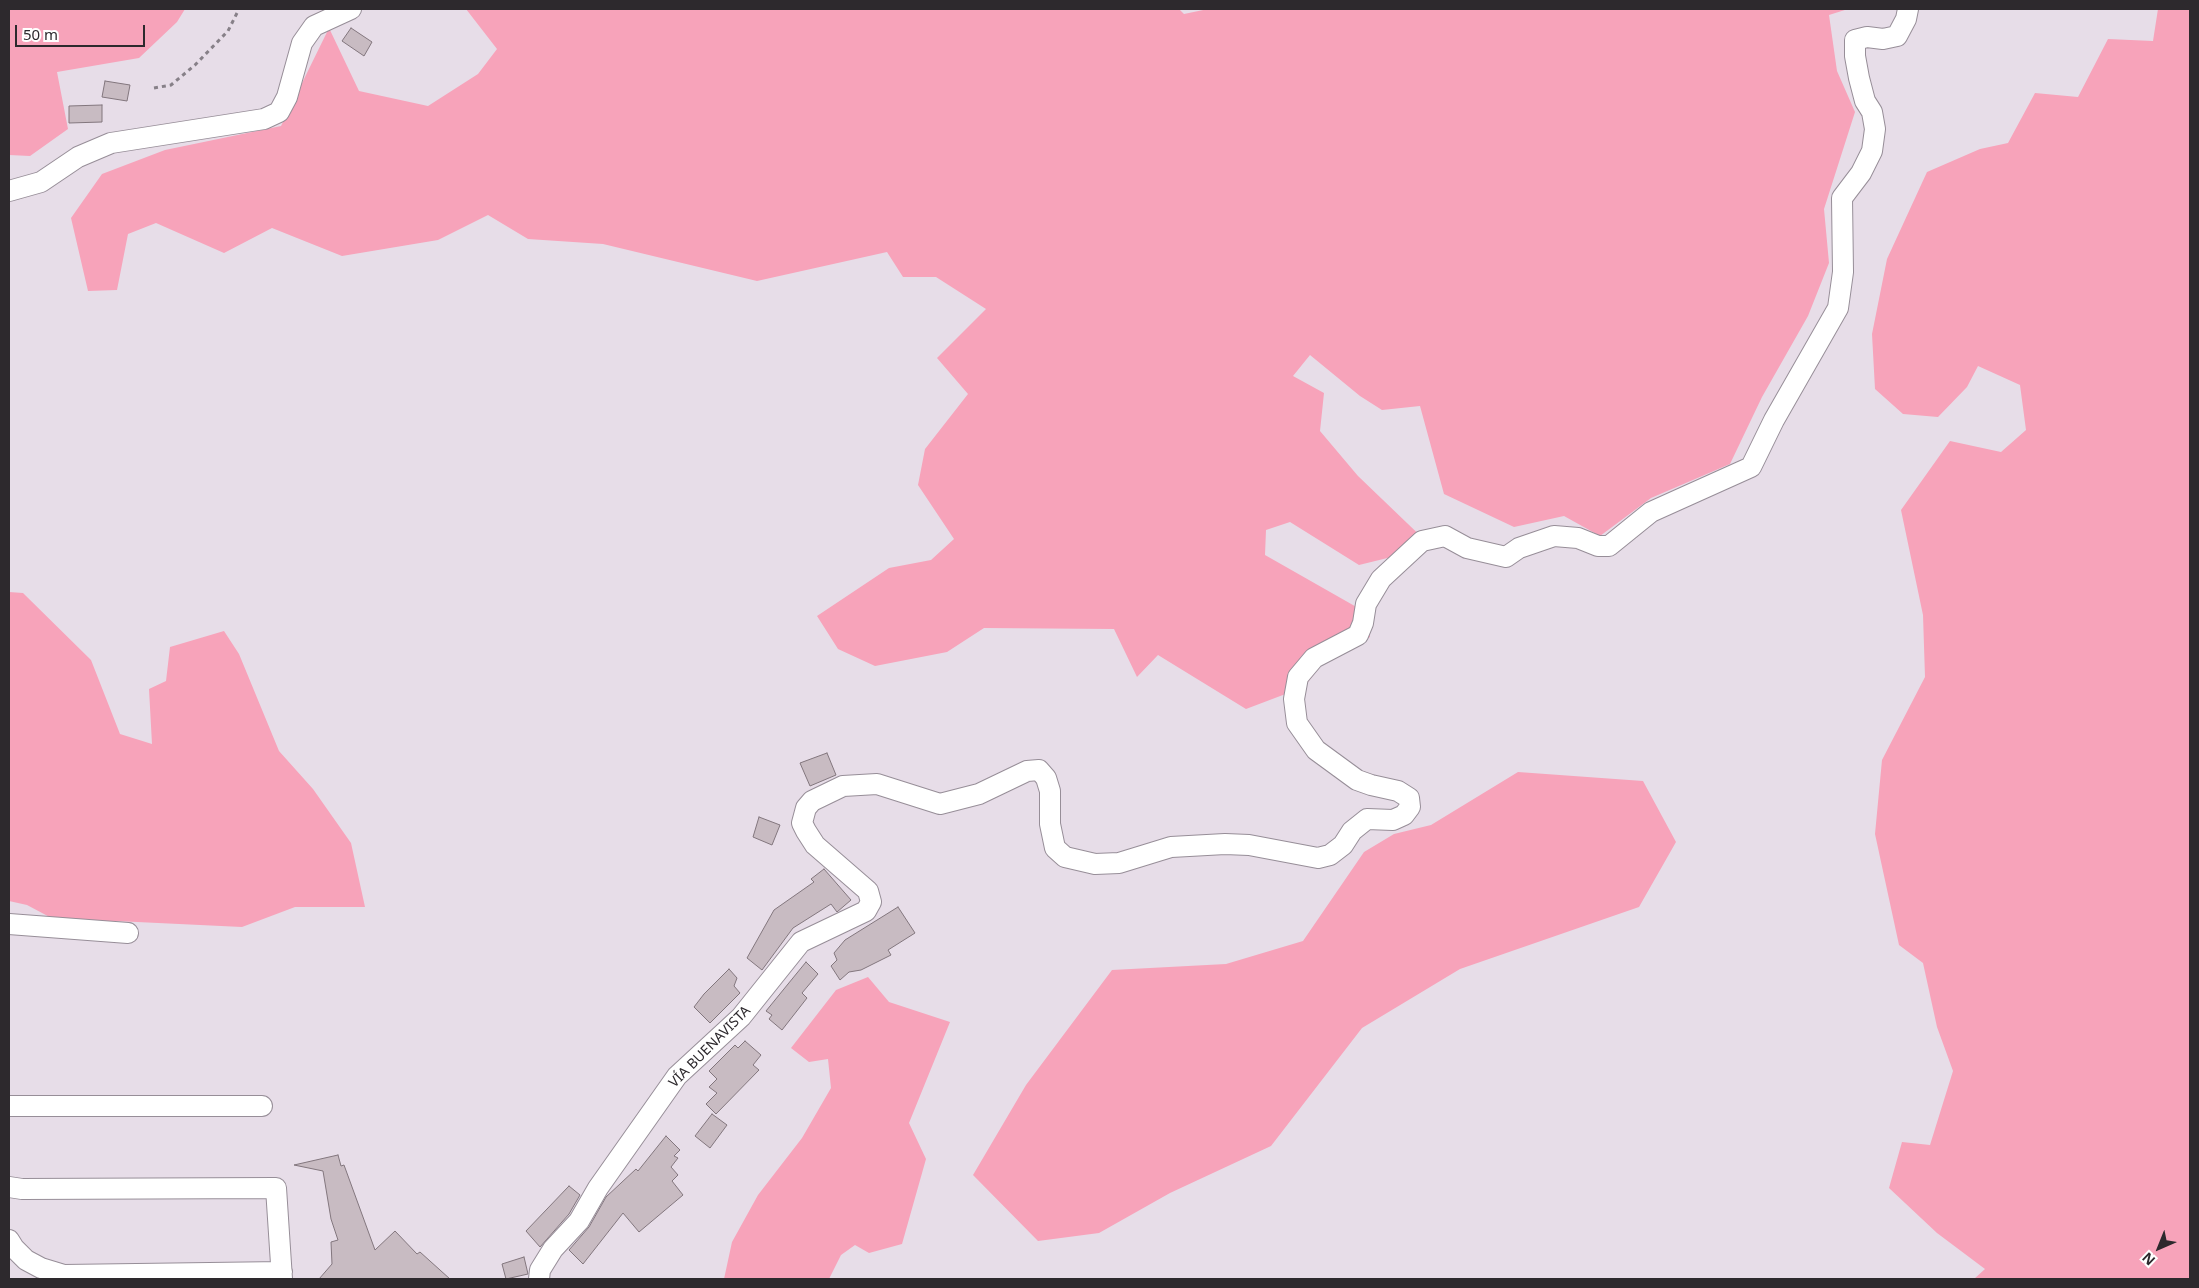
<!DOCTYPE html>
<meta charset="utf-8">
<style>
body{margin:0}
#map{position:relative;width:2199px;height:1288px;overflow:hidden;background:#e7dde8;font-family:"Noto Sans",sans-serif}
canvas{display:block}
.frame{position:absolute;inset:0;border:10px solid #2d292d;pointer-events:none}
.north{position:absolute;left:2134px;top:1223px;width:50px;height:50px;-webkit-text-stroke:4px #fff;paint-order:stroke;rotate:224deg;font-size:14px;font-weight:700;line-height:20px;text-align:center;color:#2d292d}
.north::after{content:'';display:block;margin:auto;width:18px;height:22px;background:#2d292d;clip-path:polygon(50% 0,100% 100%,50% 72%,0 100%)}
.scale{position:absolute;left:15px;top:25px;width:130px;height:22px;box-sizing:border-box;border:2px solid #2d292d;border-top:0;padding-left:6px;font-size:15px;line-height:18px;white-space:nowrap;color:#2d292d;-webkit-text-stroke:4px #fff;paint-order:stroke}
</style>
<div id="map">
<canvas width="2199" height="1288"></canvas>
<div class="frame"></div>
<div class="north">N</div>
<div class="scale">50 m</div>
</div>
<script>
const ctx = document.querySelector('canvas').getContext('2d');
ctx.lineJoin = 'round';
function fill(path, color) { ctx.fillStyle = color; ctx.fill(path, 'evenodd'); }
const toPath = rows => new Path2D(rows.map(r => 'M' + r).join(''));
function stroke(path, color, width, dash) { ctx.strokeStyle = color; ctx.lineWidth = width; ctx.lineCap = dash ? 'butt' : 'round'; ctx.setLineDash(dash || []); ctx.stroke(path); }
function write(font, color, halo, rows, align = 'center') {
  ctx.font = font + ' "Noto Sans",sans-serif'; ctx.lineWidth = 5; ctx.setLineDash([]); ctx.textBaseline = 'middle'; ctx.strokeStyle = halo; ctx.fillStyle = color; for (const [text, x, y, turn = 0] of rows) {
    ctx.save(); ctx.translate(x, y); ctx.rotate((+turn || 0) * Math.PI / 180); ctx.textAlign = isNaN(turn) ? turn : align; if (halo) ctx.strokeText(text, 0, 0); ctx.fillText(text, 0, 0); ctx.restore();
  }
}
fill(toPath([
 [9,9,185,9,177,22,139,58,57,72,68,129,30,156,9,155],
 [466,9,1179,9,1184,14,1208,9,1848,9,1829,15,1837,71,1855,112,1824,209,1829,263,1808,316,1762,397,1730,464,1651,498,1600,536,1564,516,1514,527,1444,494,1420,406,1382,410,1360,396,1310,355,1293,376,1324,393,1320,431,1358,476,1432,547,1359,565,1290,522,1266,530,1265,555,1367,613,1370,637,1352,649,1323,663,1304,687,1246,709,1158,655,1137,677,1114,629,984,628,947,652,875,666,838,649,817,616,889,568,931,560,954,539,918,485,925,449,968,394,937,358,986,309,936,277,903,277,887,252,757,281,603,244,528,239,488,215,438,240,342,256,272,228,224,253,156,223,128,234,117,290,88,291,71,218,102,174,165,150,281,126,329,28,359,91,428,106,478,74,497,49],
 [2158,9,2190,9,2190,1279,1974,1279,1985,1269,1937,1233,1889,1188,1902,1142,1930,1145,1953,1071,1937,1027,1923,963,1899,945,1875,834,1882,760,1925,677,1923,615,1901,510,1950,441,2001,452,2026,430,2020,385,1978,366,1967,387,1938,417,1903,414,1875,389,1872,334,1887,259,1927,172,1980,149,2008,143,2035,93,2078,97,2108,39,2153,41],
 [9,592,23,593,91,660,120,734,152,744,149,689,166,681,170,647,224,631,239,654,279,751,313,789,351,843,365,907,295,907,242,927,116,921,59,922,27,905,9,901],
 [1518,772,1643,781,1676,842,1639,907,1460,969,1362,1028,1271,1146,1170,1193,1099,1233,1038,1241,973,1175,1026,1085,1112,970,1226,964,1303,941,1364,852,1394,834,1431,825],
 [868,977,889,1002,950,1022,909,1123,926,1159,902,1244,869,1253,855,1245,841,1255,829,1279,724,1279,732,1242,758,1195,802,1138,831,1088,828,1059,809,1062,791,1048,836,990]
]), '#f7a3ba');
const building = toPath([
 [351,28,372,42,364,56,342,41,351,28],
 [105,81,130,85,127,101,102,97,105,81],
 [102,105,102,122,69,123,69,106,102,105],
 [827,753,836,775,810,786,800,763,827,753],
 [759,817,780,825,772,845,753,837,759,817],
 [824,869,851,900,837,912,831,904,793,928,762,970,747,958,774,910,814,882,811,879,824,869],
 [898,907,915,933,888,950,891,955,861,970,849,972,840,980,831,966,837,960,834,953,845,940,898,907],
 [806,962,818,974,802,993,807,998,782,1030,769,1019,772,1015,766,1011,806,962],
 [729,969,737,978,734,986,740,993,710,1023,694,1007,704,994,729,969],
 [745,1041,761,1055,753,1065,759,1070,716,1114,706,1104,717,1093,709,1087,717,1079,709,1071,735,1045,738,1048,745,1041],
 [712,1114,727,1125,710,1148,695,1136,712,1114],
 [666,1136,680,1150,674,1156,678,1158,671,1167,678,1175,672,1181,683,1195,639,1232,623,1213,583,1264,569,1250,589,1227,606,1197,636,1169,638,1171,666,1136],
 [338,1155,341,1166,344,1165,375,1250,395,1231,417,1254,420,1252,450,1279,319,1279,332,1264,331,1242,338,1240,331,1219,323,1171,294,1165,338,1155],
 [569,1186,580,1195,569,1214,540,1247,526,1231,569,1186],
 [524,1257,528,1274,506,1279,502,1264,524,1257]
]);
fill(building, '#c8bbc2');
stroke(building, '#82767d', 1);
const minor = toPath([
 [9,191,41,182,78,157,111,143,264,119,279,112,287,97,302,43,314,26,351,9],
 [9,924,128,933],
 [9,1106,262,1106],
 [9,1187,22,1189,276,1188,282,1279],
 [9,1240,14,1248,26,1260,41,1268,64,1275,282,1272],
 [539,1279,540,1270,553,1249,579,1221,598,1188,677,1076,741,1017,801,942,866,911,871,902,868,891,815,845,806,831,802,823,806,808,812,801,843,786,877,784,940,804,979,794,1027,771,1039,770,1046,778,1050,791,1050,824,1055,848,1065,857,1095,864,1119,863,1171,847,1225,844,1249,845,1318,858,1330,855,1343,845,1352,831,1367,819,1393,820,1404,815,1410,807,1409,798,1398,791,1371,785,1357,780,1316,750,1297,723,1294,699,1298,677,1314,658,1358,635,1363,623,1366,604,1381,579,1422,541,1445,536,1467,548,1506,557,1519,548,1554,536,1578,538,1598,546,1609,546,1651,512,1751,467,1774,420,1838,308,1843,272,1842,198,1861,173,1872,151,1875,129,1872,112,1865,101,1859,78,1855,56,1855,40,1867,37,1883,39,1897,36,1906,19,1908,9]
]);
stroke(minor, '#978e98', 22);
stroke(toPath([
 [154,88,171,85,195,65,228,31,239,9]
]), '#878088', 3, [4, 4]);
stroke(minor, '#fff', 20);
write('14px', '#2d292d', '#fff', [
 ["VÍA BUENAVISTA",710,1047,-45]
]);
</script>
